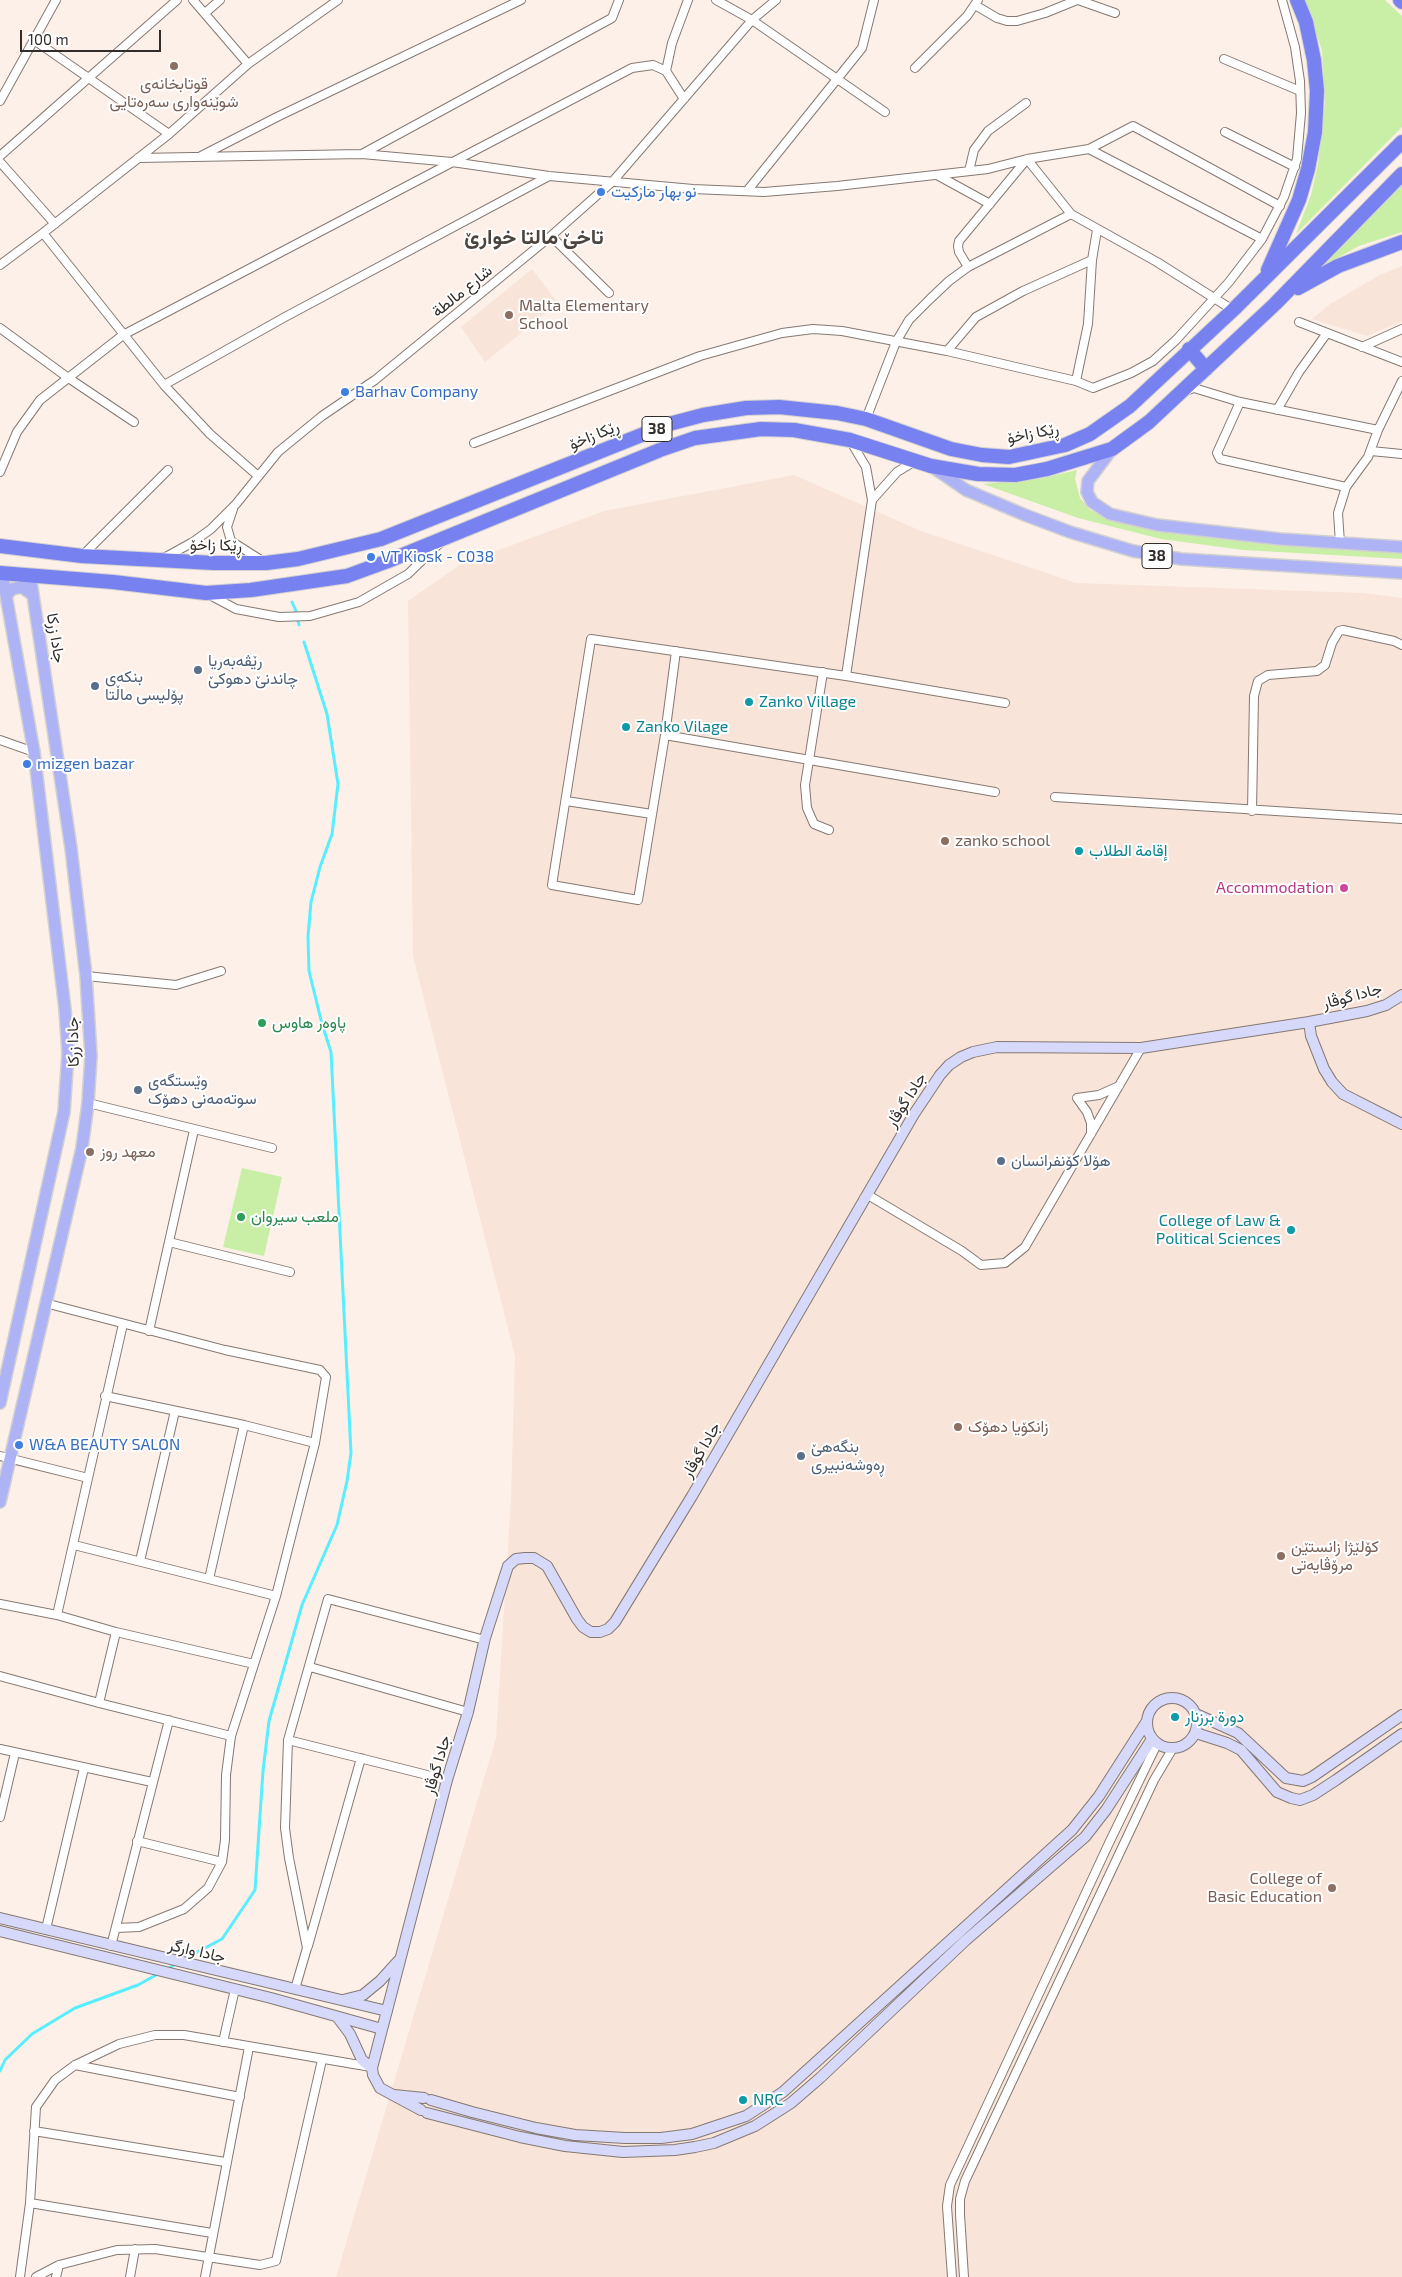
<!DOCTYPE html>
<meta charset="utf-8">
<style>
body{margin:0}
#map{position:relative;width:1402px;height:2277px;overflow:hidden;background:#fdf0e8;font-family:"Exo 2",sans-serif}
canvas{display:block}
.scale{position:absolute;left:20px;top:30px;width:141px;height:22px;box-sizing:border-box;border:2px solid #322d2a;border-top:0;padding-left:6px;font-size:15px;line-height:18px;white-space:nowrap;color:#322d2a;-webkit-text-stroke:4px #fff;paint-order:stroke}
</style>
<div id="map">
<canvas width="1402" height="2277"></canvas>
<div class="scale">100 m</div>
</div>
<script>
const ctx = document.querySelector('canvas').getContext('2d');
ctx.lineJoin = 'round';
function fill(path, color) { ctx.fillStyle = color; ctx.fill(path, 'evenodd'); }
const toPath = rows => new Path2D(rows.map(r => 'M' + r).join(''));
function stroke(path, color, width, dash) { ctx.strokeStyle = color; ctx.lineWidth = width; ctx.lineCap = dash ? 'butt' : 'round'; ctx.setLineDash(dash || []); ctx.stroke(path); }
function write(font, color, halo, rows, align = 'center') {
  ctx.font = font + ' "Exo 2",Vazirmatn,sans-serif'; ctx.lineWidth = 4; ctx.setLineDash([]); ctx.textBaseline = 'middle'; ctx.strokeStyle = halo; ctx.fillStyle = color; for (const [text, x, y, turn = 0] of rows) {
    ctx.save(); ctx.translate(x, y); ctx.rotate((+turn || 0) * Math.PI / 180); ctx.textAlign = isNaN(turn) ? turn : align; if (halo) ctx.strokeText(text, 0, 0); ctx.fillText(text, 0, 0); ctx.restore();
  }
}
fill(toPath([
 [1402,266,1402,321,1367,336,1312,319,1330,304,1380,275],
 [532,269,558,303,485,362,461,327],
 [794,475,921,531,1076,583,1362,593,1402,598,1402,2277,336,2277,496,1738,511,1499,515,1356,413,956,408,601,461,564,604,511]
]), '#f8e4d8');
fill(toPath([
 [1305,0,1385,0,1402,16,1402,127,1296,234,1311,195,1318,164,1325,103,1322,51],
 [1402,185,1402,232,1359,246,1317,269],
 [1077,470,1075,479,1080,498,1090,510,1104,515,1402,550,1402,559,1243,550,1161,539,1078,518,983,484,1043,478],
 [242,1168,282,1177,264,1256,223,1247]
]), '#c9efa7');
stroke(toPath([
 [292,602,296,611],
 [298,621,299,625],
 [186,1958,222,1939,255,1890,263,1771,269,1721,302,1605,337,1525,347,1481,351,1453,331,1052,322,1024,309,971,308,937,311,902,320,867,332,834,338,784,327,714,304,642],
 [169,1968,174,1965],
 [0,2071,5,2060,32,2034,75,2008,138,1985,156,1975]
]), '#57efff', 3);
const street = toPath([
 [193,0,248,64],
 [716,0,752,20,885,112],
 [1078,0,1115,13],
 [975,5,997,18,1007,21,1017,21,1045,13,1077,0],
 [205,13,220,0],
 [34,40,169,134],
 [1224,59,1300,91],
 [915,68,967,16,978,0],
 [684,99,666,71,672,43,688,0],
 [0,101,56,0],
 [1225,132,1295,167],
 [1089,149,1262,239],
 [362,154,612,18,619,0],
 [0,156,177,0],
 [201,156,277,117,521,0],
 [138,158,362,154,452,162,549,176,693,189,764,192,837,186,988,169,1027,159,1089,149,1133,126,1280,206],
 [0,162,55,224],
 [969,171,974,150,988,131,1026,103],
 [937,175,990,204],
 [747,191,862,48,874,0],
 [43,233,164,385,210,434,257,475],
 [551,236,609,293],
 [0,265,43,233,169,134,248,64,338,0],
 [968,267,959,252,958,246,959,241,1027,159,1071,214,1157,262,1233,310],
 [1299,322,1402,362],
 [0,328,67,377,134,422],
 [1362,347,1402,329],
 [947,351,976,317,1023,291,1092,260],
 [1076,381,1088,324,1092,260,1097,230],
 [164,385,285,317,549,176],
 [1188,390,1194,388,1240,402,1378,430],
 [1240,402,1217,453,1220,459,1346,487,1368,457,1378,430,1402,381],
 [1277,410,1299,372,1327,333],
 [866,419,896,342,909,320,930,299,949,281,968,267,1071,214],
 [851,442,866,467,872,500,846,676,591,639,552,885,638,900,665,735,995,792],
 [474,443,700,356,782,333,813,329,842,331,947,351,1076,381,1093,388,1131,373,1153,361,1176,340,1229,282,1262,239,1284,197,1297,159,1301,113,1300,81,1295,47,1282,0],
 [1371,451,1402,454],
 [0,472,17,432,40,400,123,335,632,68,653,65,666,71],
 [872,500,897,472,915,461],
 [233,509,227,527,231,541,264,562],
 [1340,543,1338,513,1346,487],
 [82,556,168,470],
 [164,558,193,542,211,529,236,504,278,452,322,416,375,380,551,236,613,181,752,20,776,0],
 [208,594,236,609,279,617,310,616,359,602,408,574,440,543],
 [823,672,805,785,807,808,814,824,829,830],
 [846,676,1005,703],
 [665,735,676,651],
 [0,740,34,752],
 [1055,797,1402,819],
 [566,801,652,814],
 [1252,811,1254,696,1258,681,1268,675,1317,671,1325,665,1332,643,1339,631,1343,630,1394,641,1402,645],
 [86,976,176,985,221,971],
 [88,1103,272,1148],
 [1091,1134,1091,1123,1087,1112,1077,1098,1099,1095,1119,1086],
 [864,1198,868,1195,962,1251,981,1265,1005,1263,1025,1247,1141,1048],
 [169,1242,290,1272],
 [45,1303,225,1350,320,1370,326,1377,315,1443],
 [149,1331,194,1130],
 [105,1396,244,1425,315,1443,276,1596,231,1736,226,1775,225,1840,222,1862],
 [0,1456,88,1478],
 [74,1545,276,1596],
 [140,1561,175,1411],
 [209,1579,244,1425],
 [0,1604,57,1615,116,1632,254,1664],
 [57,1615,123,1324],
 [310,1667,468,1712],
 [0,1676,99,1703,231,1736],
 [99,1703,116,1632],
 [288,1740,447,1780],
 [0,1749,152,1782],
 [0,1817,15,1753],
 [116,1928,139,1927,184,1909,208,1888,222,1862,137,1841],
 [46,1929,84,1768],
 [111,1946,169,1720],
 [308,1946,361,1758],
 [295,1989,307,1948,289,1858,285,1828,288,1740,328,1599,485,1640],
 [223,2042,235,1989],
 [75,2065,240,2097],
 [34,2131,225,2162],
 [30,2203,212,2233],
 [20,2277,30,2203,36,2107,55,2080,75,2065,119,2044,155,2035,184,2035,371,2067],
 [36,2277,59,2265,117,2250,155,2249,260,2265,276,2261,322,2060],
 [56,2277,59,2265],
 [130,2277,135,2249],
 [205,2277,249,2047],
 [952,2277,947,2206,950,2185,1109,1843,1157,1744],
 [964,2277,960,2214,960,2199,965,2181,1154,1780,1173,1748]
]);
const secondary = toPath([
 [1309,1022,1367,1011,1386,1005,1402,995],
 '1147 1723a25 25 0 1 1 50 0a25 25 0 1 1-50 0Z',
 [1196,1714,1238,1733,1286,1778,1303,1781,1312,1777,1402,1715],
 [1196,1733,1227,1743,1241,1750,1277,1792,1291,1798,1300,1800,1313,1795,1336,1780,1402,1734],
 [0,1918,387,2011],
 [0,1931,271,1998,382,2029],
 [343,2000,363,1995,380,1981,399,1960],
 [338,2018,350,2034,362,2060,372,2068],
 [394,2095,424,2098],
 [431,2100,472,2112,536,2128,575,2135,625,2138,661,2138,692,2134,746,2116,783,2092,1072,1830,1099,1796,1147,1721],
 [421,2110,380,2088,373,2075,372,2068,447,1780,468,1712,485,1638,508,1566,516,1559,525,1558,534,1558,547,1566,577,1619,583,1627,591,1632,600,1632,608,1629,615,1622,692,1496,914,1114,940,1075,949,1065,961,1057,973,1052,997,1047,1141,1048,1309,1022,1311,1036,1324,1069,1332,1082,1343,1094,1402,1124],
 [427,2113,520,2137,565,2146,623,2152,675,2150,695,2147,714,2143,755,2126,791,2103,820,2078,966,1940,1085,1837,1106,1810,1152,1739]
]);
const primary = toPath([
 [1112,449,1088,481,1087,492,1092,502,1110,514,1157,525,1280,539,1402,547],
 [931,466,966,490,1025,515,1070,532,1133,551,1181,559,1402,573],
 [6,596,12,589,22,587,33,595],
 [0,1403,64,1112,68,1053,65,1009,34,752,2,573],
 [0,1502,82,1148,88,1103,91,1056,86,976,71,848,30,575]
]);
const highway = toPath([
 [1400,0,1402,2],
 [1268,270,1299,200,1308,169,1315,132,1317,91,1314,60,1306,22,1297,0],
 [1298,288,1338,266,1402,242],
 [1189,349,1206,369],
 [0,546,82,556,214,563,266,563,298,559,381,539,669,424,703,415,746,408,779,407,837,413,866,419,951,449,982,455,1009,457,1065,445,1090,434,1130,406,1233,310,1402,142],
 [0,573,113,582,206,593,251,590,347,576,388,561,660,450,695,438,761,429,794,430,850,440,931,466,978,474,1015,475,1047,469,1112,449,1149,422,1275,304,1402,174]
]);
stroke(street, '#857973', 10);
stroke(secondary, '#857973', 12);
stroke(primary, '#d2d1d0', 14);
stroke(highway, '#d2d1d0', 16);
stroke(street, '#fff', 8);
stroke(secondary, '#d6d9fa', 10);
stroke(primary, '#aeb3f6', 11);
stroke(highway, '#7881f0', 14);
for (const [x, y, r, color] of [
 [174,66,5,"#8d6e63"],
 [601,192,5,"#3f7fe0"],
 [509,315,5,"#8d6e63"],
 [345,392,5,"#3f7fe0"],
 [371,557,5,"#3f7fe0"],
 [198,670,5,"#5c6f8a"],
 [95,686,5,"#5c6f8a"],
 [749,702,5,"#0f9aa8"],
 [626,727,5,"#0f9aa8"],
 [27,764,5,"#3f7fe0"],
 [945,841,5,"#8d6e63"],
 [1079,851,5,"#0f9aa8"],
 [1344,888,5,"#d1479c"],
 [262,1023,5,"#2e9e5b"],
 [138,1090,5,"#5c6f8a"],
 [90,1152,5,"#8d6e63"],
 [1001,1161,5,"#5c6f8a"],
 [241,1217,5,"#2e9e5b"],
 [1291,1230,5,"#0f9aa8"],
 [958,1427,5,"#8d6e63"],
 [19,1445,5,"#3f7fe0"],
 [801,1456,5,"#5c6f8a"],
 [1281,1556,5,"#8d6e63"],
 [1175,1717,5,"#0f9aa8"],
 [1332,1888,5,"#8d6e63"],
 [743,2100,5,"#0f9aa8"]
]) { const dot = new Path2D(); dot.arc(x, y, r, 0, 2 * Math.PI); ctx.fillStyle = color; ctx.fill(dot); stroke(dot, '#fff', 2); }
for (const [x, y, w] of [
 [657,429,30],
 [1157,556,30]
]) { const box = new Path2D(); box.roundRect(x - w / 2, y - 12.5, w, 25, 4); ctx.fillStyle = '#fff'; ctx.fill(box); stroke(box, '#322d2a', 1); }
write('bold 15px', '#322d2a', null, [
 ["38",657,429],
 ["38",1157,556]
]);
write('16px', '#785e54', '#fff', [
 ["قوتابخانەی",174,84,"center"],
 ["شوێنەواری سەرەتایی",174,102,"center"],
 ["Malta Elementary",519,306],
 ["School",519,324],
 ["zanko school",955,841],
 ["معهد روز",100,1152],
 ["زانکۆیا دهۆک",968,1427],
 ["كۆلێژا زانستێن",1291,1547],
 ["مرۆڤایەتی",1291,1565],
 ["College of",1322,1879,"right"],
 ["Basic Education",1322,1897,"right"]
], 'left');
write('16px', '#366cbe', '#fff', [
 ["نو بهار ماركيت",611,192],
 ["Barhav Company",355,392],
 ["VT Kiosk - C038",381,557],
 ["mizgen bazar",37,764],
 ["W&A BEAUTY SALON",29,1445]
], 'left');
write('16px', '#322d2a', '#fff', [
 ["شارع مالطة",462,291,-39],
 ["ڕێکا زاخۆ",1033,433,-11],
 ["ڕێکا زاخۆ",594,435,-22],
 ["ڕێکا زاخۆ",216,545,1],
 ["جادا زرکا",56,638,81],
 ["جادا گوڤار",1352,996,-15],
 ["جادا زرکا",73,1042,-91],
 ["جادا گوڤار",906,1100,-58],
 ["جادا گوڤار",701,1450,-60],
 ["جادا گوڤار",437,1765,-74],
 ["جادا وارگر",197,1951,13]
]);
write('16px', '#4e5e75', '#fff', [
 ["رێڤەبەریا",208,661],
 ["چاندنێ دهوکێ",208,679],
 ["بنکەی",105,677],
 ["پۆلیسی ماڵتا",105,695],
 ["وێستگەی",148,1081],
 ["سوتەمەنی دهۆک",148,1099],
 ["هۆلا كۆنفرانسان",1011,1161],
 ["بنگه‌هێ",811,1447],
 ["ڕه‌وشه‌نبیرى",811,1465]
], 'left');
write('16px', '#0d838f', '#fff', [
 ["Zanko Village",759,702],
 ["Zanko Vilage",636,727],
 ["إقامة الطلاب",1089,851],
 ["College of Law &",1281,1221,"right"],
 ["Political Sciences",1281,1239,"right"],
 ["دورة برزنار",1185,1717],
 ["NRC",753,2100]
], 'left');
write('16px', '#b23c85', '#fff', [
 ["Accommodation",1334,888]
], 'right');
write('16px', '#27864d', '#fff', [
 ["پاوەر هاوس",272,1023],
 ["ملعب سيروان",251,1217]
], 'left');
write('bold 21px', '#4d433d', '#fff', [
 ["تاخێ مالتا خوارێ",534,237]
]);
</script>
